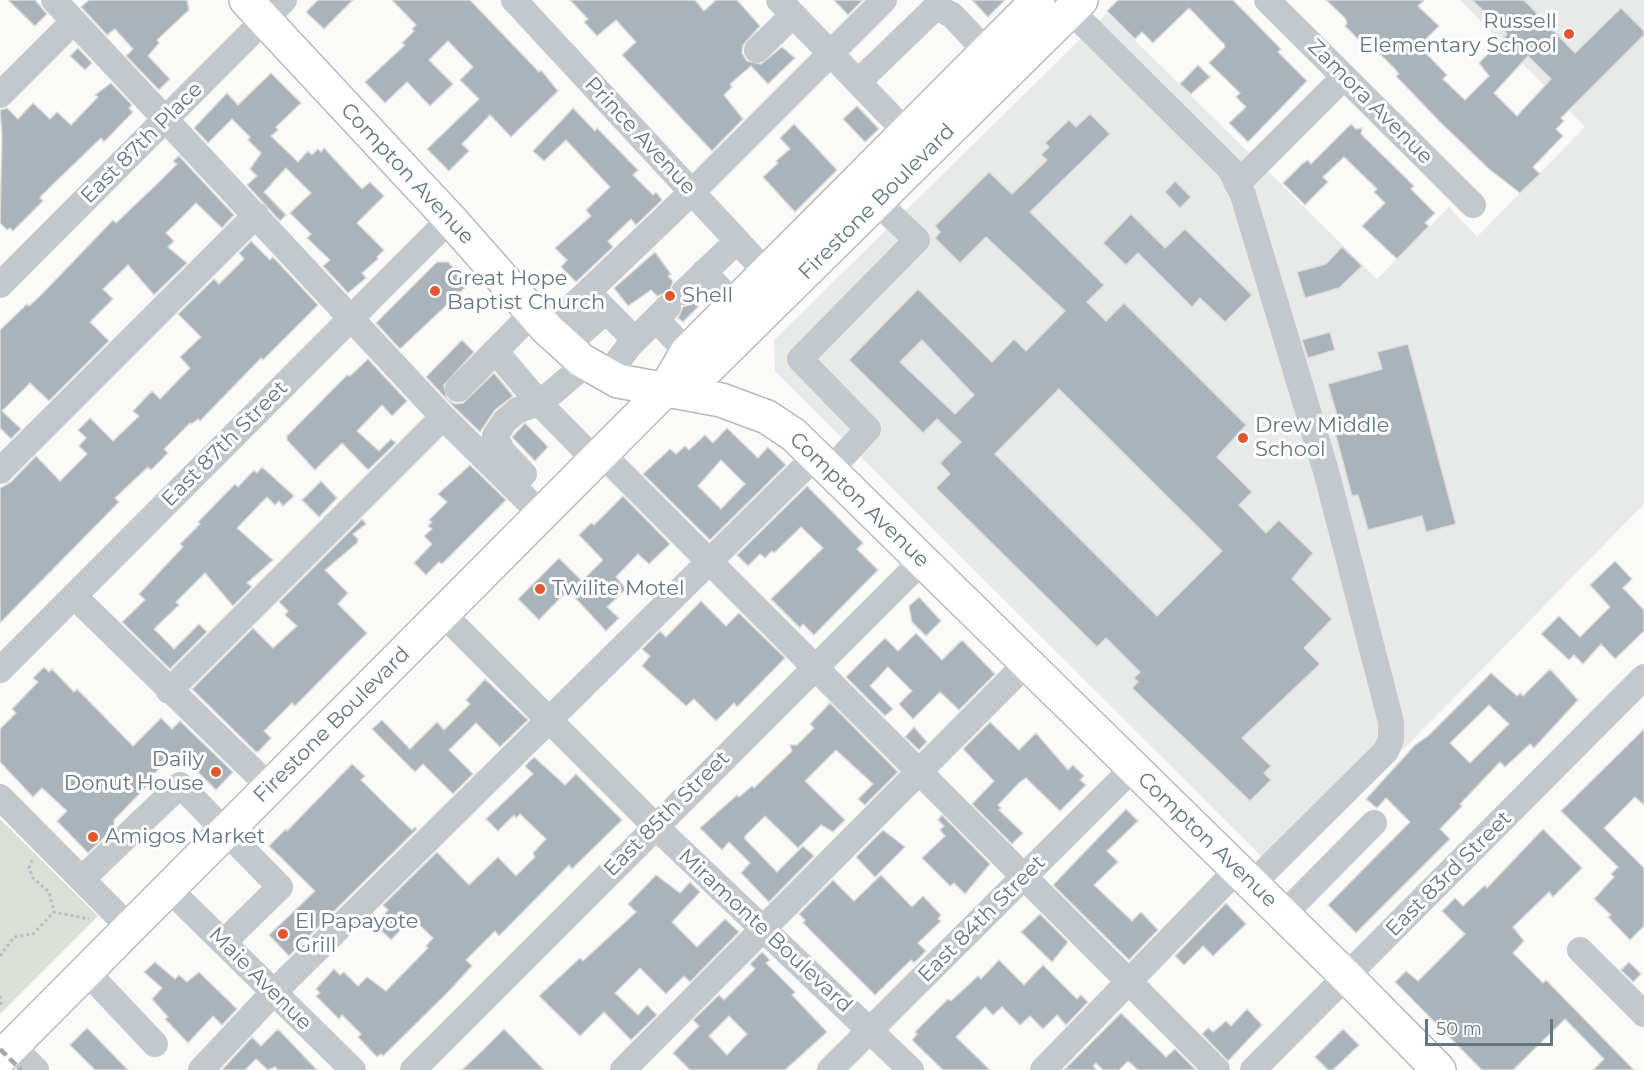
<!DOCTYPE html>
<style>
body{margin:0}
#map{position:relative;width:1644px;height:1070px;overflow:hidden;background:#fafaf8;font-family:Montserrat,sans-serif}
canvas{display:block}
.scale{position:absolute;left:1425px;top:1019px;width:128px;height:27px;box-sizing:border-box;border:3px solid #657683;border-top:0;padding-left:8px;font-size:18px;line-height:21px;white-space:nowrap;color:#657683;-webkit-text-stroke:4px #fff;paint-order:stroke}
</style>
<div id="map">
<canvas width="1644" height="1070"></canvas>
<div class="scale">50 m</div>
</div>
<script>
const ctx = document.querySelector('canvas').getContext('2d');
ctx.lineJoin = 'round';
function fill(path, color) { ctx.fillStyle = color; ctx.fill(path, 'evenodd'); }
const toPath = rows => new Path2D(rows.map(r => 'M' + r).join(''));
function stroke(path, color, width, dash) { ctx.strokeStyle = color; ctx.lineWidth = width; ctx.lineCap = dash ? 'butt' : 'round'; ctx.setLineDash(dash || []); ctx.stroke(path); }
function write(font, color, halo, rows, align = 'center') {
  ctx.font = font + ' Montserrat,sans-serif'; ctx.lineWidth = 6; ctx.setLineDash([]); ctx.textBaseline = 'middle'; ctx.strokeStyle = halo; ctx.fillStyle = color; for (const [text, x, y, turn = 0] of rows) {
    ctx.save(); ctx.translate(x, y); ctx.rotate((+turn || 0) * Math.PI / 180); ctx.textAlign = isNaN(turn) ? turn : align; if (halo) ctx.strokeText(text, 0, 0); ctx.fillText(text, 0, 0); ctx.restore();
  }
}
fill(toPath([
 [1460,0,1644,0,1644,504,1280,875,775,371,774,340,1107,13,1377,279,1449,207,1477,237,1585,127]
]), '#e8e9e9');
fill(toPath([
 [0,819,98,916,0,1014]
]), '#dadfd7');
const building = toPath([
 [8,0,35,0,47,14,35,26,8,0],
 [89,0,187,0,189,10,157,40,159,43,148,56,170,79,159,90,126,56,133,49,115,29,107,35,81,7,89,0],
 [318,0,353,0,324,29,306,12,318,0],
 [392,0,470,0,539,72,541,70,558,91,511,137,490,115,462,144,469,151,449,171,427,149,479,99,460,80,473,67,448,41,429,60,453,84,430,106,407,82,385,103,365,82,405,45,402,43,414,31,412,29,416,25,392,0],
 [570,0,695,0,704,11,716,0,737,0,760,26,743,45,742,53,747,61,761,64,782,47,795,58,768,84,751,66,730,84,732,87,724,95,743,119,712,151,622,55,636,42,616,20,597,36,584,22,588,19,570,0],
 [834,0,863,0,848,15,834,0],
 [972,0,1005,0,988,17,972,0],
 [1118,0,1233,0,1281,49,1278,52,1307,81,1248,142,1229,123,1246,107,1236,97,1240,93,1209,63,1225,47,1224,44,1189,8,1153,43,1142,32,1135,39,1107,11,1118,0],
 [1326,0,1424,0,1418,6,1439,26,1419,46,1447,75,1443,79,1465,100,1489,76,1479,63,1507,34,1472,0,1524,0,1575,53,1621,8,1644,31,1644,35,1561,118,1564,121,1556,129,1563,136,1533,167,1540,174,1520,193,1489,169,1439,121,1396,76,1399,74,1395,69,1376,50,1373,54,1345,26,1347,23,1345,18,1326,0],
 [1528,56,1551,79,1517,116,1494,93,1528,56],
 [78,48,92,63,85,70,70,56,78,48],
 [1198,65,1210,77,1191,94,1180,84,1198,65],
 [271,73,301,103,276,127,278,130,271,136,298,162,308,151,312,155,318,149,321,152,324,148,362,189,370,182,384,196,357,223,384,250,377,257,378,259,362,273,366,278,348,293,323,266,330,260,307,238,311,234,290,213,311,193,286,168,264,192,286,215,280,221,247,185,257,176,250,169,261,153,248,140,250,137,232,119,208,143,194,128,227,93,238,105,271,73],
 [111,83,132,105,129,108,133,112,104,142,101,138,42,195,40,198,43,201,13,231,10,228,7,230,0,223,2,134,0,110,7,108,18,119,33,103,50,119,57,112,71,125,98,97,95,95,111,83],
 [857,106,879,129,865,142,843,119,857,106],
 [573,108,595,131,597,128,638,170,633,175,653,195,656,192,662,200,636,225,631,219,608,241,613,247,576,282,561,267,567,260,555,248,591,216,586,210,610,187,566,140,544,161,533,151,573,108],
 [1090,114,1110,134,1030,212,1104,285,1087,302,1106,321,1124,303,1246,425,1217,457,1252,492,1239,505,1266,533,1279,520,1313,553,1292,579,1332,619,1304,648,1320,664,1242,738,1271,766,1264,773,1271,780,1250,801,1132,688,1138,682,1134,678,1140,672,1106,638,1097,647,936,488,950,474,940,463,961,442,937,419,923,433,849,360,918,289,992,362,1014,339,1026,351,1065,311,986,237,960,263,935,238,940,232,935,226,989,172,1012,194,1047,160,1041,155,1049,147,1045,143,1069,120,1076,127,1090,114],
 [922,340,974,395,955,414,900,362,922,340],
 [1059,389,1222,551,1157,616,995,454,1059,389],
 [794,124,837,170,795,212,763,177,778,163,776,161,790,149,780,138,794,124],
 [1351,124,1356,129,1362,128,1361,134,1414,186,1411,189,1435,213,1425,223,1429,226,1397,259,1362,226,1385,203,1374,192,1377,189,1344,157,1323,177,1328,182,1305,205,1283,183,1302,164,1308,160,1311,164,1351,124],
 [179,156,234,215,222,228,196,203,166,233,174,241,168,247,187,263,154,295,128,265,103,289,113,299,90,322,109,341,49,401,30,383,2,411,21,429,11,439,0,428,0,330,27,304,29,306,41,295,113,220,116,223,158,183,177,164,173,161,179,156],
 [1175,181,1191,197,1180,208,1165,192,1175,181],
 [1131,214,1165,248,1185,229,1252,295,1225,322,1200,298,1192,307,1138,253,1126,265,1103,243,1131,214],
 [251,241,270,260,273,257,318,305,263,360,261,358,200,421,198,419,192,424,190,423,164,449,168,453,151,470,148,467,115,498,119,502,0,623,0,488,11,482,36,456,60,481,87,454,79,446,86,438,78,430,90,418,113,441,139,416,133,411,152,391,160,399,190,368,180,357,201,337,178,314,214,279,219,284,244,259,239,253,251,241],
 [1342,247,1362,266,1339,288,1305,298,1297,272,1326,264,1342,247],
 [655,252,671,274,668,276,673,281,669,292,657,296,651,290,628,306,614,288,655,252],
 [437,262,448,262,469,284,400,349,376,323,437,262],
 [694,303,698,307,683,322,678,318,683,307,694,303],
 [1330,332,1335,350,1308,358,1302,340,1330,332],
 [462,340,474,352,444,385,447,399,455,404,463,403,494,373,513,396,495,410,480,432,454,407,426,377,462,340],
 [1408,344,1456,524,1426,532,1422,516,1368,530,1358,495,1352,496,1332,421,1338,419,1328,384,1382,369,1377,352,1408,344],
 [368,359,407,401,392,416,382,405,357,431,379,451,391,439,396,443,368,470,342,443,315,470,287,440,287,436,347,375,350,376,368,359],
 [525,423,548,447,535,461,512,437,525,423],
 [727,428,758,458,768,447,786,465,710,540,643,474,670,449,676,454,685,446,689,450,705,435,713,443,727,428],
 [721,460,745,484,721,509,698,486,721,460],
 [470,465,506,500,442,564,439,562,426,575,414,563,432,544,424,536,432,529,428,526,432,522,429,520,447,502,438,494,470,465],
 [262,467,294,496,283,506,279,501,275,505,267,497,237,528,273,560,247,583,252,587,233,606,205,573,176,602,179,605,154,629,174,649,199,624,207,632,170,669,122,622,145,600,139,594,181,549,183,547,180,544,200,524,198,522,235,484,238,487,254,470,257,473,262,467],
 [321,481,337,498,319,517,302,500,321,481],
 [807,486,863,543,857,549,878,570,814,635,803,624,800,628,771,599,823,548,801,527,774,553,772,551,765,558,760,554,748,566,737,555,807,486],
 [623,496,670,544,649,564,638,554,616,577,626,589,607,607,619,618,606,631,568,590,539,620,518,599,559,558,582,581,603,560,579,535,591,523,594,525,623,496],
 [362,519,366,524,353,534,358,539,357,543,325,570,348,593,338,604,367,633,295,706,292,703,264,731,271,738,258,752,255,751,192,689,253,628,273,648,297,626,285,615,288,611,279,602,362,519],
 [1615,561,1632,579,1623,588,1644,610,1644,631,1615,659,1601,644,1583,664,1574,655,1569,660,1541,634,1559,616,1580,637,1610,607,1590,585,1615,561],
 [919,597,941,621,926,636,912,622,909,606,919,597],
 [701,601,726,626,739,613,785,658,737,707,734,703,716,721,694,699,686,706,642,666,650,656,642,649,660,631,666,637,701,601],
 [916,633,942,660,962,640,995,674,959,710,940,692,913,719,899,704,912,691,888,667,870,686,893,709,885,716,846,677,885,638,898,651,916,633],
 [44,667,49,672,52,669,74,692,77,689,133,746,161,718,172,729,180,721,233,772,216,790,185,759,169,759,151,777,150,783,114,820,114,828,88,853,57,821,67,811,42,788,33,797,0,762,0,729,16,713,12,709,38,682,33,678,44,667],
 [1550,669,1578,700,1534,748,1530,744,1505,767,1500,762,1460,804,1462,806,1440,829,1450,839,1356,933,1328,905,1410,822,1386,798,1377,808,1366,799,1415,745,1428,736,1491,673,1517,696,1520,693,1523,696,1550,669],
 [1489,705,1509,724,1470,763,1450,743,1489,705],
 [485,679,528,720,500,747,476,723,449,750,473,774,453,794,423,764,415,772,372,729,382,720,410,749,437,722,444,730,470,704,466,700,485,679],
 [830,703,898,772,865,805,858,799,873,784,836,750,805,781,845,820,833,832,821,825,798,848,765,816,745,836,745,839,777,872,803,846,814,856,769,902,741,873,750,863,729,842,722,850,700,828,737,795,739,797,752,786,754,788,792,751,790,745,797,745,814,728,810,724,830,703],
 [990,722,1019,750,1036,733,1068,770,1073,765,1084,776,1080,780,1086,785,1060,811,1026,778,1020,782,998,805,1001,808,999,810,1023,833,1012,844,972,804,994,781,963,749,990,722],
 [914,727,927,742,919,750,905,737,914,727],
 [1644,729,1644,805,1635,797,1604,828,1644,868,1644,926,1630,940,1608,917,1611,915,1594,899,1614,877,1611,874,1618,867,1561,811,1644,729],
 [534,757,565,785,576,774,622,820,572,869,569,865,499,936,495,931,466,960,472,966,448,992,383,1056,381,1054,377,1057,358,1037,361,1034,342,1015,339,1019,316,996,320,993,316,989,334,969,340,975,344,972,358,986,367,977,386,991,428,948,426,946,433,938,412,918,391,940,375,924,388,910,383,905,437,852,469,885,498,857,516,876,535,857,533,853,546,839,520,814,516,818,514,815,498,831,486,819,533,774,525,766,534,757],
 [352,764,365,776,361,780,389,808,412,830,415,827,417,829,289,956,269,935,315,891,269,846,286,829,287,831,352,764],
 [1126,809,1138,821,1107,851,1118,862,1094,885,1132,921,1141,912,1158,930,1129,960,1053,885,1126,809],
 [942,815,990,864,965,894,954,883,950,886,922,858,945,836,940,830,944,826,938,820,942,815],
 [1543,829,1582,868,1553,897,1549,892,1513,927,1524,941,1513,953,1543,983,1546,980,1634,1070,1593,1070,1604,1059,1565,1019,1513,1070,1482,1070,1395,982,1406,971,1418,981,1465,934,1442,911,1455,898,1463,906,1485,885,1487,888,1543,829],
 [883,830,905,847,875,877,856,857,883,830],
 [656,875,680,893,690,882,700,892,672,922,697,947,725,919,739,932,690,982,684,976,666,994,640,968,615,993,638,1015,647,1005,657,1015,631,1040,604,1012,580,1036,539,996,580,958,583,961,636,912,628,904,656,875],
 [881,875,912,907,923,896,941,915,938,919,941,921,918,943,926,951,914,963,911,960,875,995,803,923,805,920,799,914,833,880,854,901,881,875],
 [1226,903,1246,924,1213,956,1203,946,1184,965,1175,956,1226,903],
 [1040,914,1068,942,1052,962,1021,932,1040,914],
 [762,952,770,960,766,963,795,992,792,995,827,1032,785,1070,690,1070,673,1053,699,1026,693,1020,719,995,724,1000,755,969,750,964,762,952],
 [729,1016,747,1034,727,1055,709,1036,729,1016],
 [999,960,1024,985,1043,965,1077,999,1081,995,1088,1002,1066,1025,1057,1015,1043,1029,1030,1016,1020,1025,1002,1007,993,1015,985,1007,956,1037,990,1070,943,1070,912,1040,917,1034,915,1032,948,999,951,1001,978,976,981,979,999,960],
 [155,962,175,979,179,975,187,982,199,972,237,1009,222,1025,213,1016,188,1043,165,1019,168,1017,152,999,162,988,144,972,155,962],
 [1629,962,1641,974,1633,982,1621,970,1629,962],
 [1247,1009,1262,1025,1228,1061,1202,1034,1208,1028,1213,1032,1226,1021,1231,1026,1247,1009],
 [1121,1013,1166,1057,1175,1049,1196,1070,1138,1070,1128,1061,1119,1070,1103,1070,1096,1063,1093,1066,1097,1070,1064,1070,1121,1013],
 [87,1028,128,1070,95,1070,70,1045,87,1028],
 [278,1029,317,1070,278,1070,275,1067,268,1070,256,1059,245,1070,222,1070,252,1037,261,1046,278,1029],
 [504,1029,544,1070,462,1070,483,1050,504,1029],
 [1343,1029,1359,1045,1333,1070,1328,1070,1315,1057,1343,1029]
]);
fill(building, '#aab3b9');
stroke(building, '#dcdcda', 1.5);
const major = toPath([
 [246,0,450,219,548,330,566,346,581,360,618,381,721,400,767,417,794,435,1346,976,1439,1070],
 [664,391,707,369,1081,0],
 [0,1058,664,391,687,352,1038,0]
]);
stroke(major, '#b5babe', 36);
stroke(toPath([
 [32,860,29,868,33,878,49,892,54,912,89,919],
 [0,956,14,937,33,934,54,912],
 [0,996,1,1006]
]), '#bbbfc2', 3, [3, 3]);
stroke(toPath([
 [54,0,443,417,541,514],
 [514,0,766,272],
 [779,0,905,131],
 [1267,0,1473,205],
 [1070,10,1230,169,1243,195,1326,471,1391,722,1391,739,1386,751,1252,884],
 [757,50,793,15],
 [858,82,936,7,952,15,986,51],
 [0,95,74,21],
 [1237,184,1344,77],
 [704,272,734,304],
 [0,285,284,0],
 [588,292,635,340],
 [684,292,737,241],
 [656,319,687,352],
 [548,330,692,192,884,0],
 [566,346,606,311],
 [495,351,542,406,595,460],
 [607,375,630,345,668,307],
 [458,389,533,313],
 [602,454,1217,1070],
 [831,469,868,429,800,359,917,240,877,202],
 [0,471,256,215],
 [524,474,503,452,495,436,505,421,518,410,540,403,587,363],
 [74,596,270,787],
 [442,613,655,826,911,1070],
 [0,670,450,219],
 [169,691,443,417],
 [0,797,129,927],
 [82,879,180,785,280,887,224,942],
 [168,888,353,1070],
 [1283,915,1374,823],
 [1580,950,1644,1014],
 [86,971,155,1044],
 [12,1046,36,1070],
 [201,1070,274,992,816,456],
 [413,1070,922,561],
 [623,1070,1027,663],
 [830,1070,1133,768],
 [1043,1070,1237,870],
 [1253,1070,1644,677]
]), '#c3c8cc', 26);
stroke(major, '#fff', 33);
stroke(toPath([
 [0,1049,21,1070]
]), '#a2aab0', 4.5, [9, 4.5]);
for (const [x, y, r, color] of [
 [1569,34,6,"#e4572e"],
 [435,291,6,"#e4572e"],
 [670,296,6,"#e4572e"],
 [1243,438,6,"#e4572e"],
 [540,589,6,"#e4572e"],
 [216,772,6,"#e4572e"],
 [93,837,6,"#e4572e"],
 [283,934,6,"#e4572e"]
]) { const dot = new Path2D(); dot.arc(x, y, r, 0, 2 * Math.PI); ctx.fillStyle = color; ctx.fill(dot); stroke(dot, '#fff', 2); }
write('21px', '#657683', '#fff', [
 ["Russell",1557,22,"right"],
 ["Elementary School",1557,46,"right"],
 ["Great Hope",447,279],
 ["Baptist Church",447,303],
 ["Shell",682,296],
 ["Drew Middle",1255,426],
 ["School",1255,450],
 ["Twilite Motel",552,589],
 ["Daily",204,760,"right"],
 ["Donut House",204,784,"right"],
 ["Amigos Market",105,837],
 ["El Papayote",295,922],
 ["Grill",295,946]
], 'left');
write('21px', '#657683', '#fff', [
 ["Zamora Avenue",1370,102,45],
 ["Prince Avenue",640,136,47],
 ["East 87th Place",142,143,-45],
 ["Compton Avenue",407,174,47],
 ["Firestone Boulevard",877,202,-45],
 ["East 87th Street",225,444,-45],
 ["Compton Avenue",859,500,44],
 ["Firestone Boulevard",332,725,-45],
 ["East 85th Street",667,814,-45],
 ["Compton Avenue",1207,840,44],
 ["East 83rd Street",1449,874,-45],
 ["East 84th Street",982,919,-45],
 ["Miramonte Boulevard",765,931,43],
 ["Maie Avenue",260,979,45]
]);
</script>
